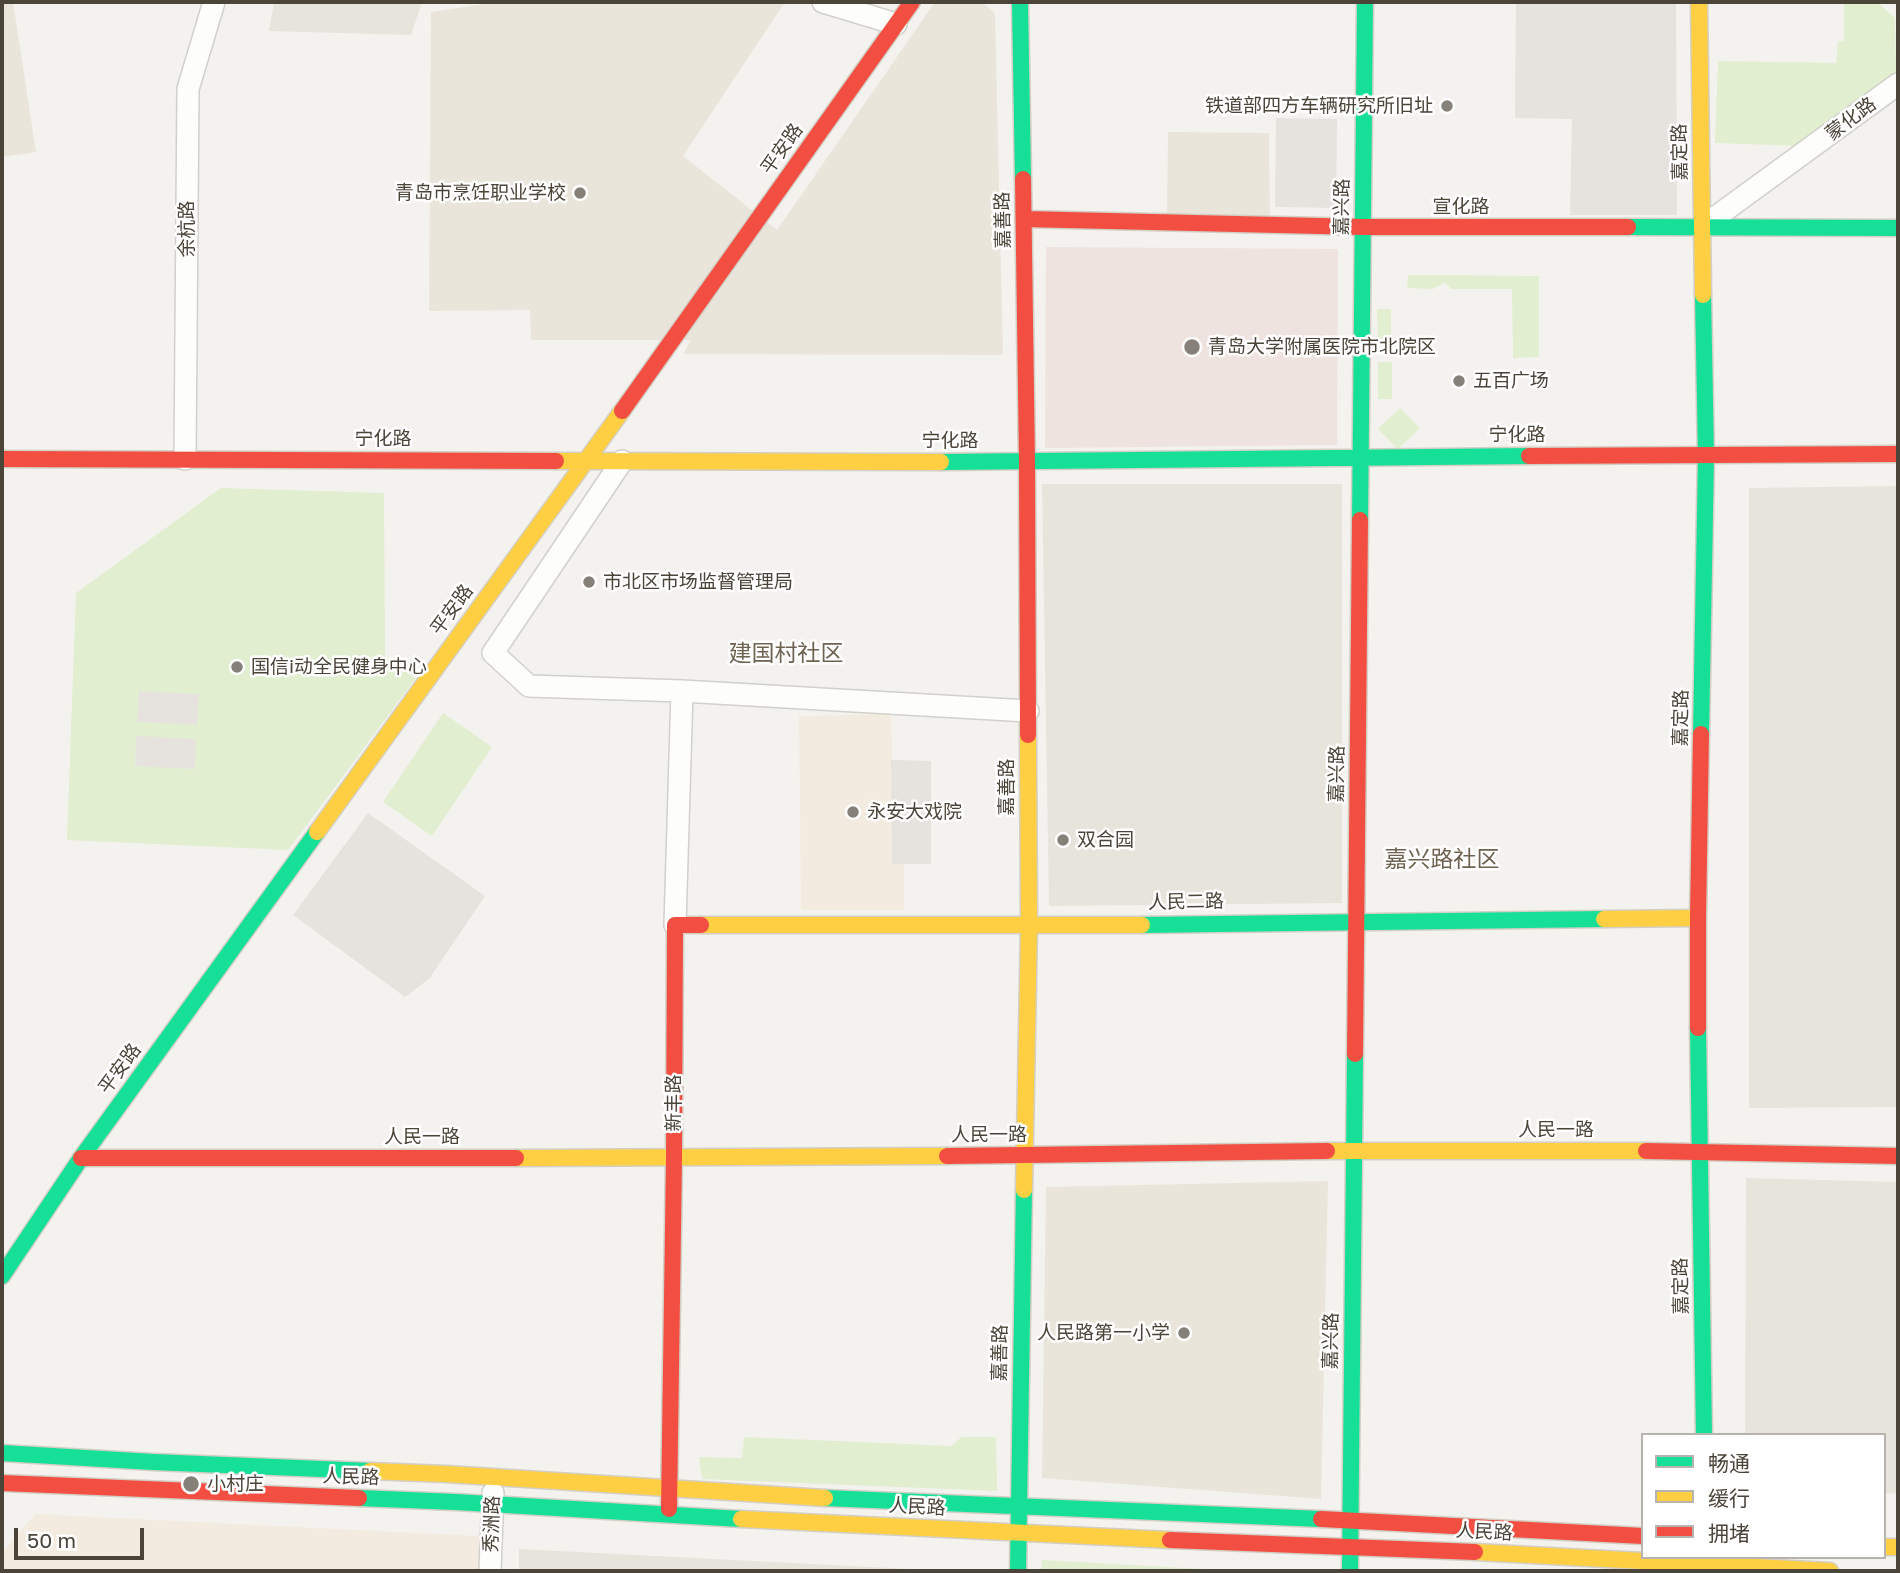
<!DOCTYPE html>
<meta charset="utf-8">
<style>
body{margin:0}
#map{position:relative;width:1900px;height:1573px;overflow:hidden;background:#f4f2ee;font-family:"Golos Text","Noto Sans SC",sans-serif}
canvas{display:block}
.frame{position:absolute;inset:0;border:4px solid #4b4439;pointer-events:none}
.legend{position:absolute;left:1641px;top:1433px;width:245px;height:126px;box-sizing:border-box;background:#fff;border:2px solid #b7b4b0;margin:0;padding:9px 12px;list-style:none;font-size:21px;color:#4b4439}
.legend li{display:flex;align-items:center;gap:14px;height:35px}
.legend b{width:35px;border:2px solid #b7b4b0}
.scale{position:absolute;left:14px;top:1528px;width:130px;height:32px;box-sizing:border-box;border:4px solid #4b4439;border-top:0;padding-left:9px;font-size:21px;line-height:24px;white-space:nowrap;color:#4b4439;-webkit-text-stroke:5px #fff;paint-order:stroke}
</style>
<div id="map">
<canvas width="1900" height="1573"></canvas>
<div class="frame"></div>
<ul class="legend">
<li><b style="height:9px;background:#16e098"></b>畅通</li>
<li><b style="height:9px;background:#ffcf43"></b>缓行</li>
<li><b style="height:9px;background:#f24e42"></b>拥堵</li>
</ul>
<div class="scale">50 m</div>
</div>
<script>
const ctx = document.querySelector('canvas').getContext('2d');
ctx.lineJoin = 'round';
function fill(path, color) { ctx.fillStyle = color; ctx.fill(path, 'evenodd'); }
const toPath = rows => new Path2D(rows.map(r => 'M' + r).join(''));
function stroke(path, color, width, dash) { ctx.strokeStyle = color; ctx.lineWidth = width; ctx.lineCap = dash ? 'butt' : 'round'; ctx.setLineDash(dash || []); ctx.stroke(path); }
function write(font, color, halo, rows, align = 'center') {
  ctx.font = font + ' "Golos Text","Noto Sans SC",sans-serif'; ctx.lineWidth = 5; ctx.setLineDash([]); ctx.textBaseline = 'middle'; ctx.strokeStyle = halo; ctx.fillStyle = color; for (const [text, x, y, turn = 0] of rows) {
    ctx.save(); ctx.translate(x, y); ctx.rotate((+turn || 0) * Math.PI / 180); ctx.textAlign = isNaN(turn) ? turn : align; if (halo) ctx.strokeText(text, 0, 0); ctx.fillText(text, 0, 0); ctx.restore();
  }
}
fill(toPath([
 [274,2,422,2,411,35,269,31],
 [1042,484,1342,484,1342,903,1049,906],
 [1898,486,1898,1107,1749,1108,1749,488],
 [1746,1178,1898,1182,1898,1494,1884,1493,1884,1435,1745,1435],
 [519,1549,949,1571,519,1571]
]), '#e7e4dc');
fill(toPath([
 [891,714,892,760,931,761,931,864,904,864,904,910,801,910,799,716],
 [35,1514,499,1537,497,1571,2,1571,2,1553]
]), '#f3ebdf');
fill(toPath([
 [1516,2,1676,2,1677,215,1570,215,1572,119,1515,118]
]), '#e6e2de');
fill(toPath([
 [2,2,13,2,36,152,2,157],
 [498,2,785,2,683,156,777,230,935,2,982,2,995,13,1003,355,683,354,691,340,531,340,530,310,429,311,431,12],
 [1168,132,1269,133,1270,221,1167,221],
 [1328,1181,1321,1499,1042,1478,1046,1187]
]), '#eae5da');
fill(toPath([
 [1046,247,1338,249,1337,445,1045,448]
]), '#eee3df');
fill(toPath([
 [1877,2,1895,18,1896,72,1800,146,1715,143,1718,61,1836,63,1838,41,1844,41,1844,3],
 [1408,275,1539,276,1539,357,1513,358,1512,289,1452,289,1447,285,1446,282,1433,289,1407,288],
 [1377,309,1391,309,1391,346,1378,346],
 [1378,362,1392,362,1392,399,1378,399],
 [1400,408,1420,428,1398,449,1378,429],
 [221,488,384,493,385,656,416,678,288,850,67,840,76,593],
 [443,713,492,747,432,836,383,802],
 [744,1437,952,1446,961,1437,996,1437,997,1491,702,1479,699,1457,742,1458],
 [1042,1560,1239,1571,1041,1571]
]), '#e1eecf');
fill(toPath([
 [1276,118,1337,119,1336,208,1275,207],
 [139,691,199,694,197,725,137,722],
 [136,736,196,739,195,769,135,766],
 [891,760,931,761,931,864,892,864],
 [368,813,485,896,429,979,405,997,293,915]
]), '#e6e3df');
const street = toPath([
 [823,2,896,24],
 [1702,227,1898,84],
 [185,459,188,89,214,2],
 [622,461,493,653,529,686,682,691,1028,711],
 [675,925,682,691],
 [490,1571,493,1493]
]);
const fast = toPath([
 [1020,2,1023,179],
 [1628,227,1898,228],
 [941,462,1529,456],
 [1360,520,1365,2],
 [1701,734,1706,456,1703,295],
 [1142,925,1604,919],
 [1698,1028,1704,1435],
 [2,1276,81,1158,317,832],
 [2,1453,153,1462,370,1471],
 [359,1498,456,1502,741,1519],
 [825,1498,1321,1519],
 [1018,1571,1024,1190],
 [1350,1571,1355,1054]
]);
const slow = toPath([
 [1699,2,1703,295],
 [556,461,941,462],
 [317,832,622,411],
 [1604,919,1698,918],
 [701,925,1142,925],
 [1327,1151,1646,1151],
 [516,1158,947,1156],
 [1024,1190,1029,926,1028,735],
 [370,1471,446,1474,825,1498],
 [741,1519,1170,1540],
 [1884,1547,1898,1547],
 [1475,1552,1830,1571]
]);
const jam = toPath([
 [1023,179,1027,462,1028,735],
 [1024,219,1363,227,1628,227],
 [622,411,912,2],
 [1529,456,1898,454],
 [2,459,556,461],
 [1698,1028,1698,918,1701,734],
 [1355,1054,1360,520],
 [1646,1151,1898,1156],
 [947,1156,1327,1151],
 [81,1158,516,1158],
 [2,1483,359,1498],
 [669,1509,674,1158,675,925,701,925],
 [1321,1519,1643,1536],
 [1170,1540,1475,1552]
]);
stroke(street, '#d2d0cb', 24);
stroke(fast, '#d3cfc5', 19);
stroke(slow, '#d3cfc5', 19);
stroke(jam, '#d3cfc5', 19);
stroke(street, '#fdfdfc', 21);
stroke(fast, '#16e098', 16);
stroke(slow, '#ffcf43', 16);
stroke(jam, '#f24e42', 16);
for (const [x, y, r, color] of [
 [1447,106,7,"#868178"],
 [580,193,7,"#868178"],
 [1192,347,9,"#868178"],
 [1459,381,7,"#868178"],
 [589,582,7,"#868178"],
 [237,667,7,"#868178"],
 [853,812,7,"#868178"],
 [1063,840,7,"#868178"],
 [1184,1333,7,"#868178"],
 [191,1484,9,"#868178"]
]) { const dot = new Path2D(); dot.arc(x, y, r, 0, 2 * Math.PI); ctx.fillStyle = color; ctx.fill(dot); stroke(dot, '#fff', 2.5); }
write('19px', '#4b4439', '#fff', [
 ["铁道部四方车辆研究所旧址",1433,106,"right"],
 ["青岛市烹饪职业学校",566,193,"right"],
 ["青岛大学附属医院市北院区",1208,347],
 ["五百广场",1473,381],
 ["市北区市场监督管理局",603,582],
 ["国信i动全民健身中心",251,667],
 ["永安大戏院",867,812],
 ["双合园",1077,840],
 ["人民路第一小学",1170,1333,"right"],
 ["小村庄",207,1484]
], 'left');
write('19px', '#4b4439', '#fff', [
 ["蒙化路",1851,119,-37],
 ["平安路",782,149,-55],
 ["嘉定路",1680,152,-91],
 ["嘉兴路",1342,207,-89],
 ["宣化路",1461,207],
 ["嘉善路",1003,220,-91],
 ["余杭路",187,229,-90],
 ["宁化路",1517,435],
 ["宁化路",383,439],
 ["宁化路",950,441],
 ["平安路",452,610,-54],
 ["嘉定路",1681,718,-89],
 ["嘉兴路",1337,774,-89],
 ["嘉善路",1007,787,-90],
 ["人民二路",1186,902,-1],
 ["平安路",120,1069,-54],
 ["新丰路",674,1103,-90],
 ["人民一路",1556,1130],
 ["人民一路",989,1135],
 ["人民一路",422,1137],
 ["嘉定路",1681,1286,-91],
 ["嘉兴路",1331,1341,-89],
 ["嘉善路",1000,1353,-89],
 ["人民路",351,1477,2],
 ["人民路",917,1507,3],
 ["秀洲路",492,1524,-88],
 ["人民路",1484,1532,3]
]);
write('23px', '#6e6250', '#fff', [
 ["建国村社区",786,654],
 ["嘉兴路社区",1442,860]
]);
</script>
